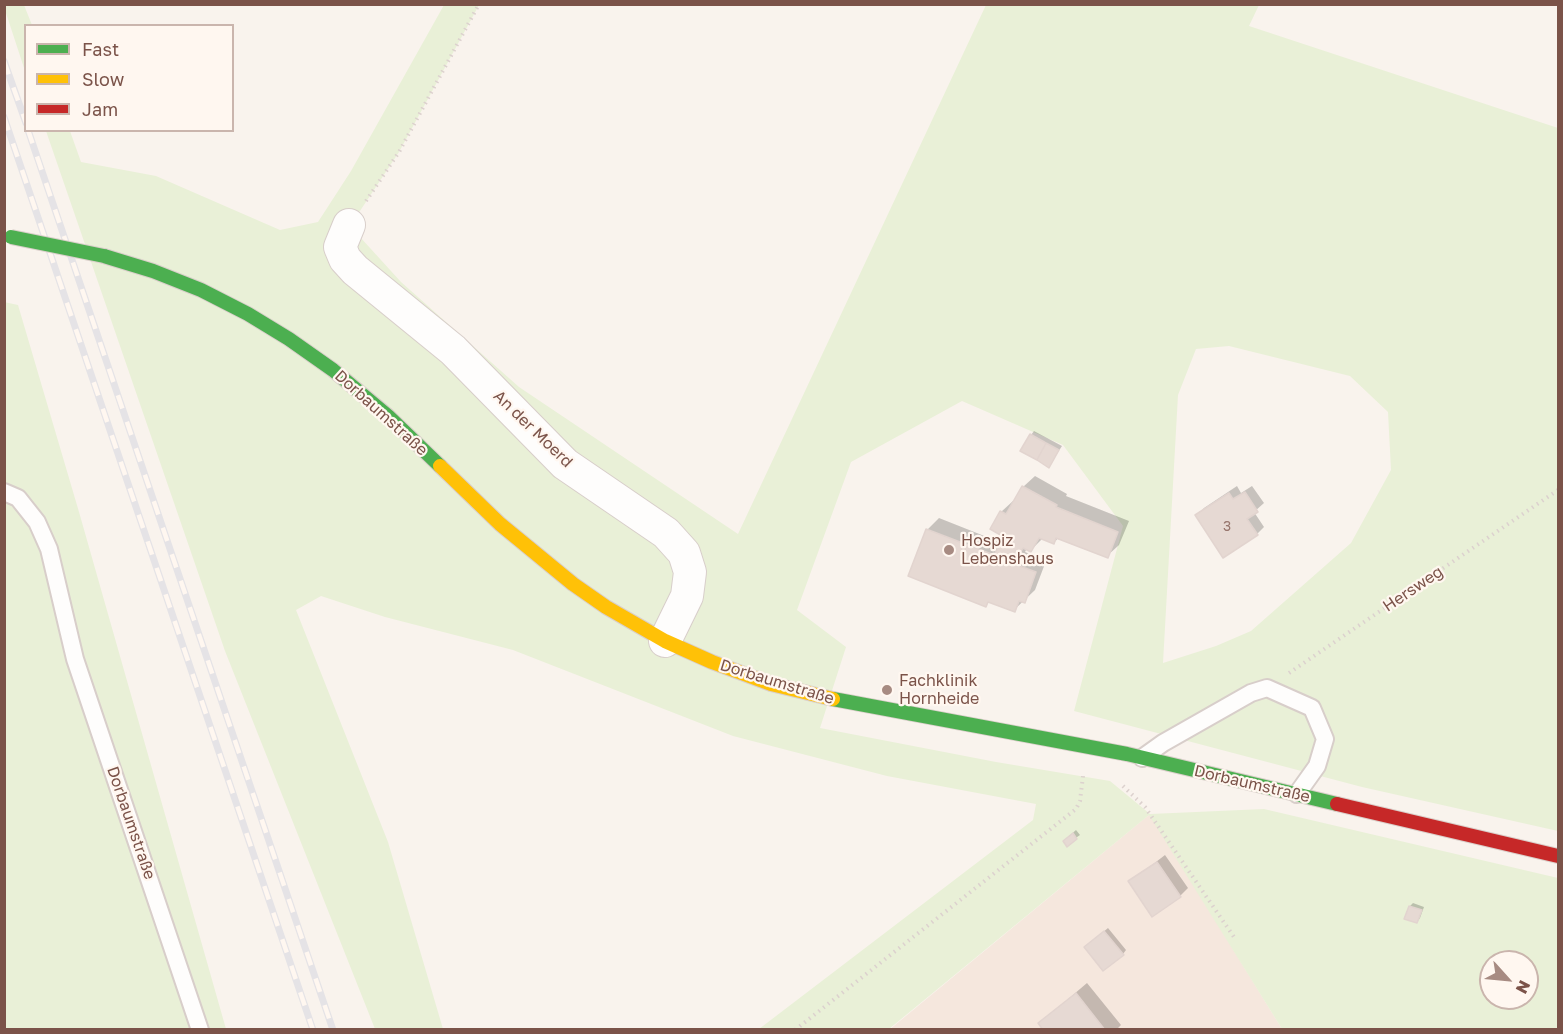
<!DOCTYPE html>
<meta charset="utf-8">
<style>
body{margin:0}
#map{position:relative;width:1563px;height:1034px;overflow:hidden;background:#f9f3ed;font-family:"Golos Text",sans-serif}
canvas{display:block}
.frame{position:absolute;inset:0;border:6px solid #7b5349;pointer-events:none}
.legend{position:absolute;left:24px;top:24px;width:210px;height:108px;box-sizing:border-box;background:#fff7f0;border:2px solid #cab5ad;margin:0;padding:8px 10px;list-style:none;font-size:18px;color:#7b5349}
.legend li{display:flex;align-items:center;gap:12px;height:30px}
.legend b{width:30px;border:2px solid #cab5ad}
.north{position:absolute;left:1479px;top:950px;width:60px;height:60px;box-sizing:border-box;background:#fff7f0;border:2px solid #cab5ad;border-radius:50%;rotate:117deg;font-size:16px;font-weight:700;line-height:24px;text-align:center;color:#7b5349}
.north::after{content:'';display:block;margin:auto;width:21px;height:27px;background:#a78b82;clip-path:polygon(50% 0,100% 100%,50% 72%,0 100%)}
</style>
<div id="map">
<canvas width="1563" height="1034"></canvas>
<div class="frame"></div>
<ul class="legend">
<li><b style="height:8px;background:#4caf50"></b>Fast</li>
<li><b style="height:8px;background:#ffc107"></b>Slow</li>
<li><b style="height:8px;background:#c62828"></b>Jam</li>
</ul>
<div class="north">N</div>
</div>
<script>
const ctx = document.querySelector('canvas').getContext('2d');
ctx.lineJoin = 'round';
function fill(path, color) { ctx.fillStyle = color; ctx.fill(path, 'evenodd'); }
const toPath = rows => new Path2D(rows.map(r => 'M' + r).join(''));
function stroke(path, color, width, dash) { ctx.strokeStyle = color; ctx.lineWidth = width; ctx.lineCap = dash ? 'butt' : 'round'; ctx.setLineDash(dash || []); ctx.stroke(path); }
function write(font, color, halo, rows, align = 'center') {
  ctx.font = font + ' "Golos Text",sans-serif'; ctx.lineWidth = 4.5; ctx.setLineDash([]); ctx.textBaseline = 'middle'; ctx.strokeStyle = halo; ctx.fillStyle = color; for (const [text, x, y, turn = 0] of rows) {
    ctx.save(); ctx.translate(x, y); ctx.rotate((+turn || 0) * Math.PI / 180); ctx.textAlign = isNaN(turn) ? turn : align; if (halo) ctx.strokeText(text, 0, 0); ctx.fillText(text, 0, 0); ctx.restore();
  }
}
fill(toPath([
 [1150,814,1282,1029,889,1030]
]), '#f5e7dd');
fill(toPath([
 [4,5,24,5,32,25,26,26,25,71,5,10],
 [444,5,479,5,399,152,350,226,401,282,519,387,738,534,986,5,1259,5,1249,26,1558,128,1558,831,1362,787,1074,711,1123,526,1063,445,962,401,851,462,797,610,846,647,820,728,996,762,1110,781,1150,814,1264,809,1558,878,1558,1029,1282,1029,1149,815,889,1029,759,1029,1033,820,1036,804,887,776,733,736,513,650,385,617,321,596,296,610,388,842,443,1029,375,1029,225,651,46,131,70,131,81,162,156,176,280,230,318,222,351,171],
 [1229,346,1350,376,1388,412,1391,470,1351,543,1251,631,1216,646,1163,663,1178,395,1196,349],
 [1491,962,1527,962,1527,998,1491,998],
 [4,302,18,305,79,512,226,1029,5,1029]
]), '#e9f0d7');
fill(toPath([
 [1034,431,1062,446,1049,466,1031,435],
 [1035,476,1067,494,1066,496,1129,521,1119,545,1107,556,1059,537,1054,543,1042,539,1031,550,1027,548,1025,552,1046,561,1035,590,1014,610,990,601,986,605,927,530,939,518,1002,543,1006,537,1001,512,1013,501,1015,502,1023,487],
 [1237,486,1241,493,1252,486,1264,503,1254,512,1264,527,1257,534,1197,515,1204,508],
 [1076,830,1080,835,1067,844,1068,837],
 [1165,855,1188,888,1180,896,1130,882],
 [1413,903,1424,907,1420,918,1417,922,1410,906],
 [1108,928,1126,950,1123,954,1089,944],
 [1087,983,1121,1025,1116,1030,1045,1030,1040,1023]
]), '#0003');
const building = toPath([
 [1030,434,1046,443,1037,460,1020,451,1030,434],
 [1046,443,1059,450,1049,468,1037,460,1046,443],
 [1022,486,1057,505,1056,507,1118,532,1108,558,1056,538,1054,544,1039,538,1031,552,1023,548,1014,564,1036,572,1025,603,1019,601,1015,612,988,602,986,607,908,576,926,529,994,555,1004,537,990,529,1000,511,1006,514,1022,486],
 [1245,492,1258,512,1247,519,1258,535,1223,558,1195,515,1229,493,1233,499,1245,492],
 [1073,833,1077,839,1067,847,1063,841,1073,833],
 [1157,862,1181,897,1152,917,1128,881,1157,862],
 [1409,906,1422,910,1417,923,1404,919,1409,906],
 [1104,931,1124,955,1103,971,1084,947,1104,931],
 [1076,993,1105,1030,1043,1030,1038,1023,1076,993]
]);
fill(building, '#e6d9d3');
stroke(building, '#e2d4cf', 1.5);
const lane = toPath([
 [4,492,18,498,37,522,49,549,75,659,200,1030],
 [1142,758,1163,743,1251,693,1267,688,1312,708,1325,739,1317,766,1297,794]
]);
const street = toPath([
 [349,225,340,247,345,259,355,270,453,350,565,464,666,533,684,553,690,572,687,596,665,641]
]);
const fast = toPath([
 [104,256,153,271,201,290,248,314,289,339,333,370,388,416,440,466],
 [833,699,1127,754,1337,804]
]);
const slow = toPath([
 [440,466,500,524,573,584,606,607,665,641,712,662,771,684,833,699]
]);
const jam = toPath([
 [1337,804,1558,856]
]);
stroke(lane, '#d8ceca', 20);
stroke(street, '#d8ceca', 34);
stroke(fast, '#dacfca', 16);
stroke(slow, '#dacfca', 16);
stroke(jam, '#dacfca', 16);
stroke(toPath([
 [366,201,399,152,479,4],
 [1289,673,1558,490],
 [1123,786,1145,807,1236,940],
 [795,1030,1076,809,1080,801,1083,776]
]), '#dcd1ce', 4, [1.5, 4.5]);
stroke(lane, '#fefdfc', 16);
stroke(street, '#fefdfc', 32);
stroke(fast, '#4caf50', 14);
stroke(slow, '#ffc107', 14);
stroke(jam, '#c62828', 14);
const rail = toPath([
 [4,61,26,123],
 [4,117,313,1030],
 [28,130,333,1030]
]);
stroke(rail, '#e5e3e6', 7);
stroke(rail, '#fff7f0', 4.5, [14]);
const fastBridge = toPath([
 [11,237,104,256]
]);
stroke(fastBridge, '#dacfca', 16, []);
stroke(fastBridge, '#4caf50', 14);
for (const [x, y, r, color] of [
 [949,550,6,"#a78b82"],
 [887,690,6,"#a78b82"]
]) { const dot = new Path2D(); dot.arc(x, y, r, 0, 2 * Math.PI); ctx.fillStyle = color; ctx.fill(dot); stroke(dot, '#fff7f0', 2); }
write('14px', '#98776e', null, [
 ["3",1227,527]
]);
write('16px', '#7b5349', '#fff7f0', [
 ["Dorbaumstraße",381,413,42],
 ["An der Moerd",533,429,44],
 ["Hersweg",1413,589,-34],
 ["Dorbaumstraße",777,682,17],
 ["Dorbaumstraße",1252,784,13],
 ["Dorbaumstraße",131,823,71]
]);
write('16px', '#7b5349', '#fff7f0', [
 ["Hospiz",961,541],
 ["Lebenshaus",961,559],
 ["Fachklinik",899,681],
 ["Hornheide",899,699]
], 'left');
</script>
